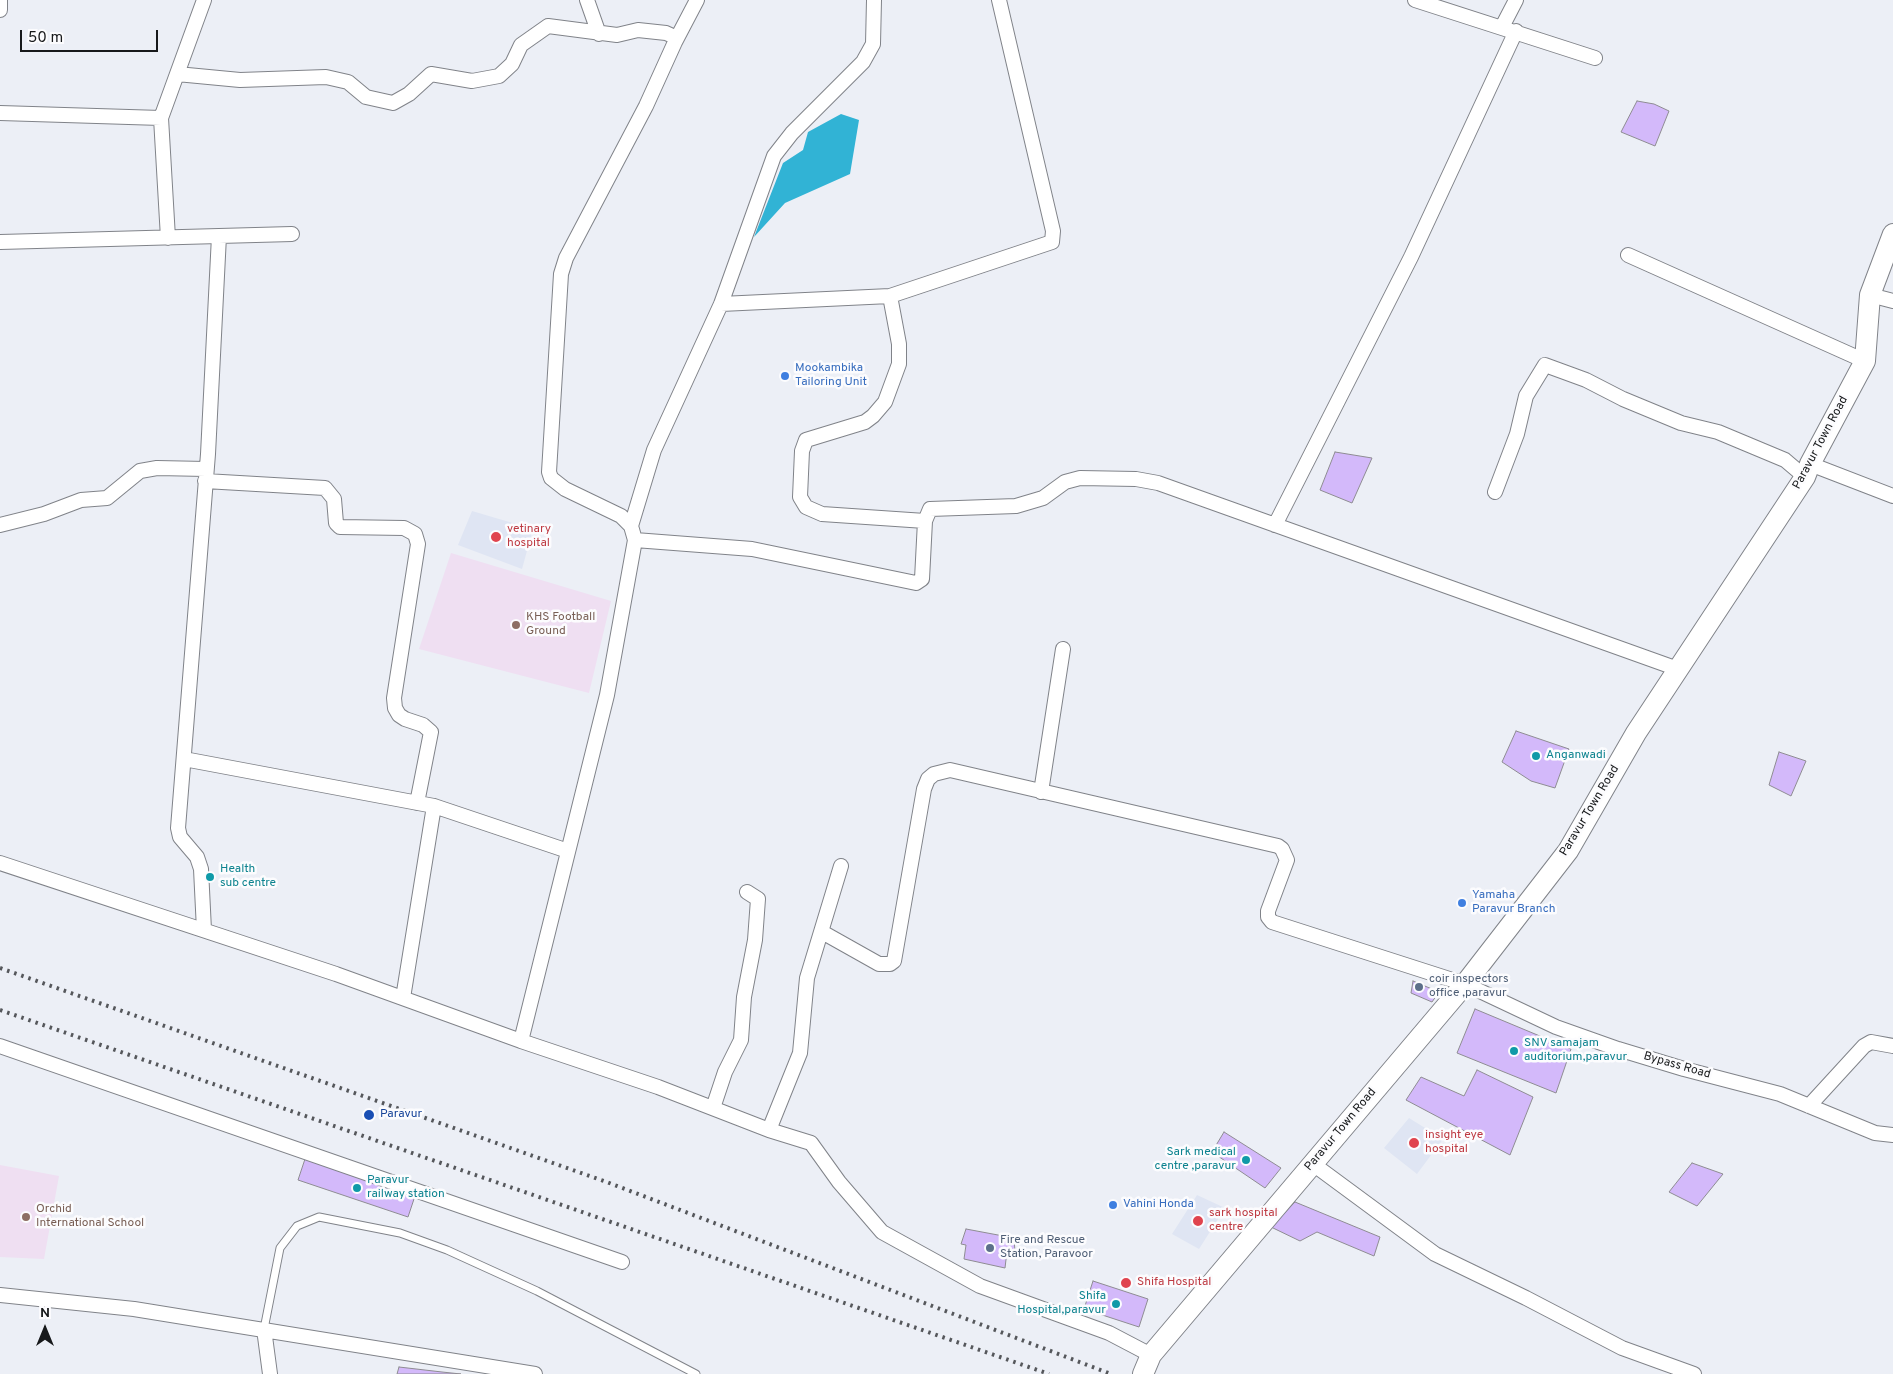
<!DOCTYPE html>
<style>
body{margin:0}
#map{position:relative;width:1893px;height:1374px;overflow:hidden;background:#eceff6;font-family:Overpass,sans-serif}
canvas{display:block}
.north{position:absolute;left:20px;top:1304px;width:50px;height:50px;-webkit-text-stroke:4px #fcfcfe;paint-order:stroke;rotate:0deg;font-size:14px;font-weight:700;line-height:20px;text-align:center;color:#17191b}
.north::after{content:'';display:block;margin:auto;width:18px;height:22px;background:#17191b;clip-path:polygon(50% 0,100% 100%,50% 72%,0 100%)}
.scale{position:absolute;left:20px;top:30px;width:138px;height:22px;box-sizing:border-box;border:2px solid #17191b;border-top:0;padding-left:6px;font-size:15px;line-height:18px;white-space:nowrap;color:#17191b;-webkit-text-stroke:4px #fcfcfe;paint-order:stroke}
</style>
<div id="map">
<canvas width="1893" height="1374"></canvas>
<div class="north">N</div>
<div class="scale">50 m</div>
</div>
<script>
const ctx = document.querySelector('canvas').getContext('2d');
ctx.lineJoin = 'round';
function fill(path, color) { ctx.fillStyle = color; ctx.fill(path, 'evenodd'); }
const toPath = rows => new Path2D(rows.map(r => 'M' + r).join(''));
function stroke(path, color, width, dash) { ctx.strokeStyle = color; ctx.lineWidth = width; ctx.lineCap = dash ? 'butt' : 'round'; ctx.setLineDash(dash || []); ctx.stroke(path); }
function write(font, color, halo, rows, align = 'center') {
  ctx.font = font + ' Overpass,sans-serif'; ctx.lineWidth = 5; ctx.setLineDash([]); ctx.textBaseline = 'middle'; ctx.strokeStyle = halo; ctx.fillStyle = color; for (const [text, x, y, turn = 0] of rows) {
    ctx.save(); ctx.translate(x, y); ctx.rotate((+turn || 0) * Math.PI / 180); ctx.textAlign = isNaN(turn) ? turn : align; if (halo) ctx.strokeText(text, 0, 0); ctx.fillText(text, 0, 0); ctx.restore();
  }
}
fill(toPath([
 [472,511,533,529,522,569,458,545],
 [1409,1118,1443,1139,1417,1174,1384,1148],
 [1197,1195,1225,1208,1199,1249,1172,1234]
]), '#dfe5f3');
fill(toPath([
 [451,553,611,601,589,693,419,649],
 [0,1165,59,1176,44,1259,0,1257]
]), '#efdff2');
fill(toPath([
 [841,114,859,120,850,174,785,203,754,237,783,163,803,150,808,132]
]), '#31b3d5');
const building = toPath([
 [1637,101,1654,104,1669,111,1655,146,1621,132,1637,101],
 [1335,452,1372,458,1352,503,1320,490,1335,452],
 [1516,731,1569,749,1555,788,1531,781,1502,762,1516,731],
 [1779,752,1806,761,1791,796,1769,785,1779,752],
 [1413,981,1439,992,1432,1002,1411,993,1413,981],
 [1475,1009,1571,1049,1556,1093,1457,1053,1475,1009],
 [1477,1070,1533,1097,1510,1155,1406,1100,1421,1077,1464,1096,1477,1070],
 [1224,1132,1281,1168,1265,1188,1212,1152,1224,1132],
 [305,1159,415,1196,408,1217,298,1180,305,1159],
 [1692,1163,1723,1174,1697,1206,1669,1192,1692,1163],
 [1295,1202,1380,1237,1374,1256,1317,1232,1300,1241,1271,1227,1295,1202],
 [966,1229,1014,1238,1015,1252,1007,1251,1005,1268,964,1259,966,1245,961,1244,966,1229],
 [1093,1281,1148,1299,1139,1327,1084,1309,1093,1281],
 [399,1367,442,1372,461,1374,397,1374,399,1367]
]);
fill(building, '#d3b9fa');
stroke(building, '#8e8c92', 1);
const lane = toPath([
 [264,1329,280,1248,297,1226,319,1217,400,1233,447,1250,537,1291,696,1374]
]);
const street = toPath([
 [587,0,599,34],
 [697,0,675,42,646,106,566,258,561,274,549,472,551,478,565,489,621,516,631,526,635,540,607,695,521,1041,658,1087,769,1130,811,1143,839,1182,882,1232,980,1286,1109,1333,1151,1355],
 [1415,0,1595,58],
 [0,10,0,0],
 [1502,27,1516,0],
 [177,74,204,0],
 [0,113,161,118,177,74,240,80,326,77,348,82,366,97,393,103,409,94,431,74,472,81,499,76,512,64,521,45,548,26,617,35,638,30,666,33,677,38],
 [161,118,168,238],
 [0,242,292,234],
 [1628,255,1865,361],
 [1870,295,1893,301],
 [890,296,899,344,899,364,885,402,873,416,865,422,806,440,802,451,800,497,806,507,822,514,925,521],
 [721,304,890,296,1052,242,1053,231,999,0],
 [1810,464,1893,496],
 [205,481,325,488,334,499,336,523,340,527,404,528,415,534,418,544,394,698,395,708,399,715,405,719,423,725,431,732,417,803],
 [1495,492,1517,434,1526,396,1545,365,1586,380,1623,399,1681,423,1718,432,1785,460,1805,477],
 [0,525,44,514,81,500,107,498,140,471,157,468,206,469],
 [1275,525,1411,257,1516,31],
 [631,526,654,450,721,304,774,156,792,133,863,62,873,44,874,0],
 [635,540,752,549,916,583,922,579,925,521,930,509,1016,506,1043,498,1065,482,1080,478,1136,479,1158,483,1678,669],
 [184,759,434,806,568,851],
 [1041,792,1063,649],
 [0,863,336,974,521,1041],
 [204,930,201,869,197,857,180,837,178,828,208,454,219,236],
 [822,932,879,964,890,964,894,961,924,789,928,779,934,774,950,770,1278,846,1282,849,1287,860,1268,911,1268,917,1272,922,1465,984,1556,1027,1618,1049,1684,1069,1780,1094,1875,1133,1893,1135],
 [403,998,434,806],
 [0,1046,622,1262],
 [1809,1106,1864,1046,1871,1042,1893,1046],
 [713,1108,725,1072,741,1040,744,997,755,940,758,899,747,892],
 [769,1130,800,1053,807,978,841,866],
 [1313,1164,1435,1254,1526,1298,1622,1348,1694,1374],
 [0,1295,134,1309,535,1374],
 [264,1329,270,1374]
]);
const secondary = toPath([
 [1143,1374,1151,1355,1465,984,1568,851,1636,733,1805,477,1810,464,1865,361,1870,295,1893,234]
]);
stroke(lane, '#808389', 9);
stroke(street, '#808389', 16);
stroke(secondary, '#808389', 22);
stroke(lane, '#fff', 7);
stroke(street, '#fff', 14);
stroke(secondary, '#fff', 20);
stroke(toPath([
 [0,968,604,1181,1111,1374],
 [0,1010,1049,1374]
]), '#55575b', 4, [2.5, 5]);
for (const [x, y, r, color] of [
 [785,376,5,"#3f7fe0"],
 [496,537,6,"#e0444e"],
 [516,625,5,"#8d6e63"],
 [1536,756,5,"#0f9aa8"],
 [210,877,5,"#0f9aa8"],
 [1462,903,5,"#3f7fe0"],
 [1419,987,5,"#5c6f8a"],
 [1514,1051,5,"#0f9aa8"],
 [369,1115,6,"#1a4fb4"],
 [1414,1143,6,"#e0444e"],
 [1246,1160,5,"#0f9aa8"],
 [357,1188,5,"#0f9aa8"],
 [1113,1205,5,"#3f7fe0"],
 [26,1217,5,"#8d6e63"],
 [1198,1221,6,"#e0444e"],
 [990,1248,5,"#5c6f8a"],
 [1126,1283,6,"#e0444e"],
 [1116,1304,5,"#0f9aa8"]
]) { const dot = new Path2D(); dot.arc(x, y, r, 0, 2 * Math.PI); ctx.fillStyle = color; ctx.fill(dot); stroke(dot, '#fcfcfe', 2); }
write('12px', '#366cbe', '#fcfcfe', [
 ["Mookambika",795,369],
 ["Tailoring Unit",795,383],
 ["Yamaha",1472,896],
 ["Paravur Branch",1472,910],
 ["Vahini Honda",1123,1205]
], 'left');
write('12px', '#17191b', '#fcfcfe', [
 ["Paravur Town Road",1821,443,-62],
 ["Paravur Town Road",1590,811,-59],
 ["Bypass Road",1677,1066,16],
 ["Paravur Town Road",1341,1130,-50]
]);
write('12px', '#be3a42', '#fcfcfe', [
 ["vetinary",507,530],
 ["hospital",507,544],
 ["insight eye",1425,1136],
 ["hospital",1425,1150],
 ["sark hospital",1209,1214],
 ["centre",1209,1228],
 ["Shifa Hospital",1137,1283]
], 'left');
write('12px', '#785e54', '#fcfcfe', [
 ["KHS Football",526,618],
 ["Ground",526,632],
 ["Orchid",36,1210],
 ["International School",36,1224]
], 'left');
write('12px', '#0d838f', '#fcfcfe', [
 ["Anganwadi",1546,756],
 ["Health",220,870],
 ["sub centre",220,884],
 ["SNV samajam",1524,1044],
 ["auditorium,paravur",1524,1058],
 ["Sark medical",1236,1153,"right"],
 ["centre ,paravur",1236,1167,"right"],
 ["Paravur",367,1181],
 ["railway station",367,1195],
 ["Shifa",1106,1297,"right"],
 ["Hospital,paravur",1106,1311,"right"]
], 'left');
write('12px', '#4e5e75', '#fcfcfe', [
 ["coir inspectors",1429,980],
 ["office ,paravur",1429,994],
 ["Fire and Rescue",1000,1241],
 ["Station, Paravoor",1000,1255]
], 'left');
write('12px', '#164399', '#fcfcfe', [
 ["Paravur",380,1115]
], 'left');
</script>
